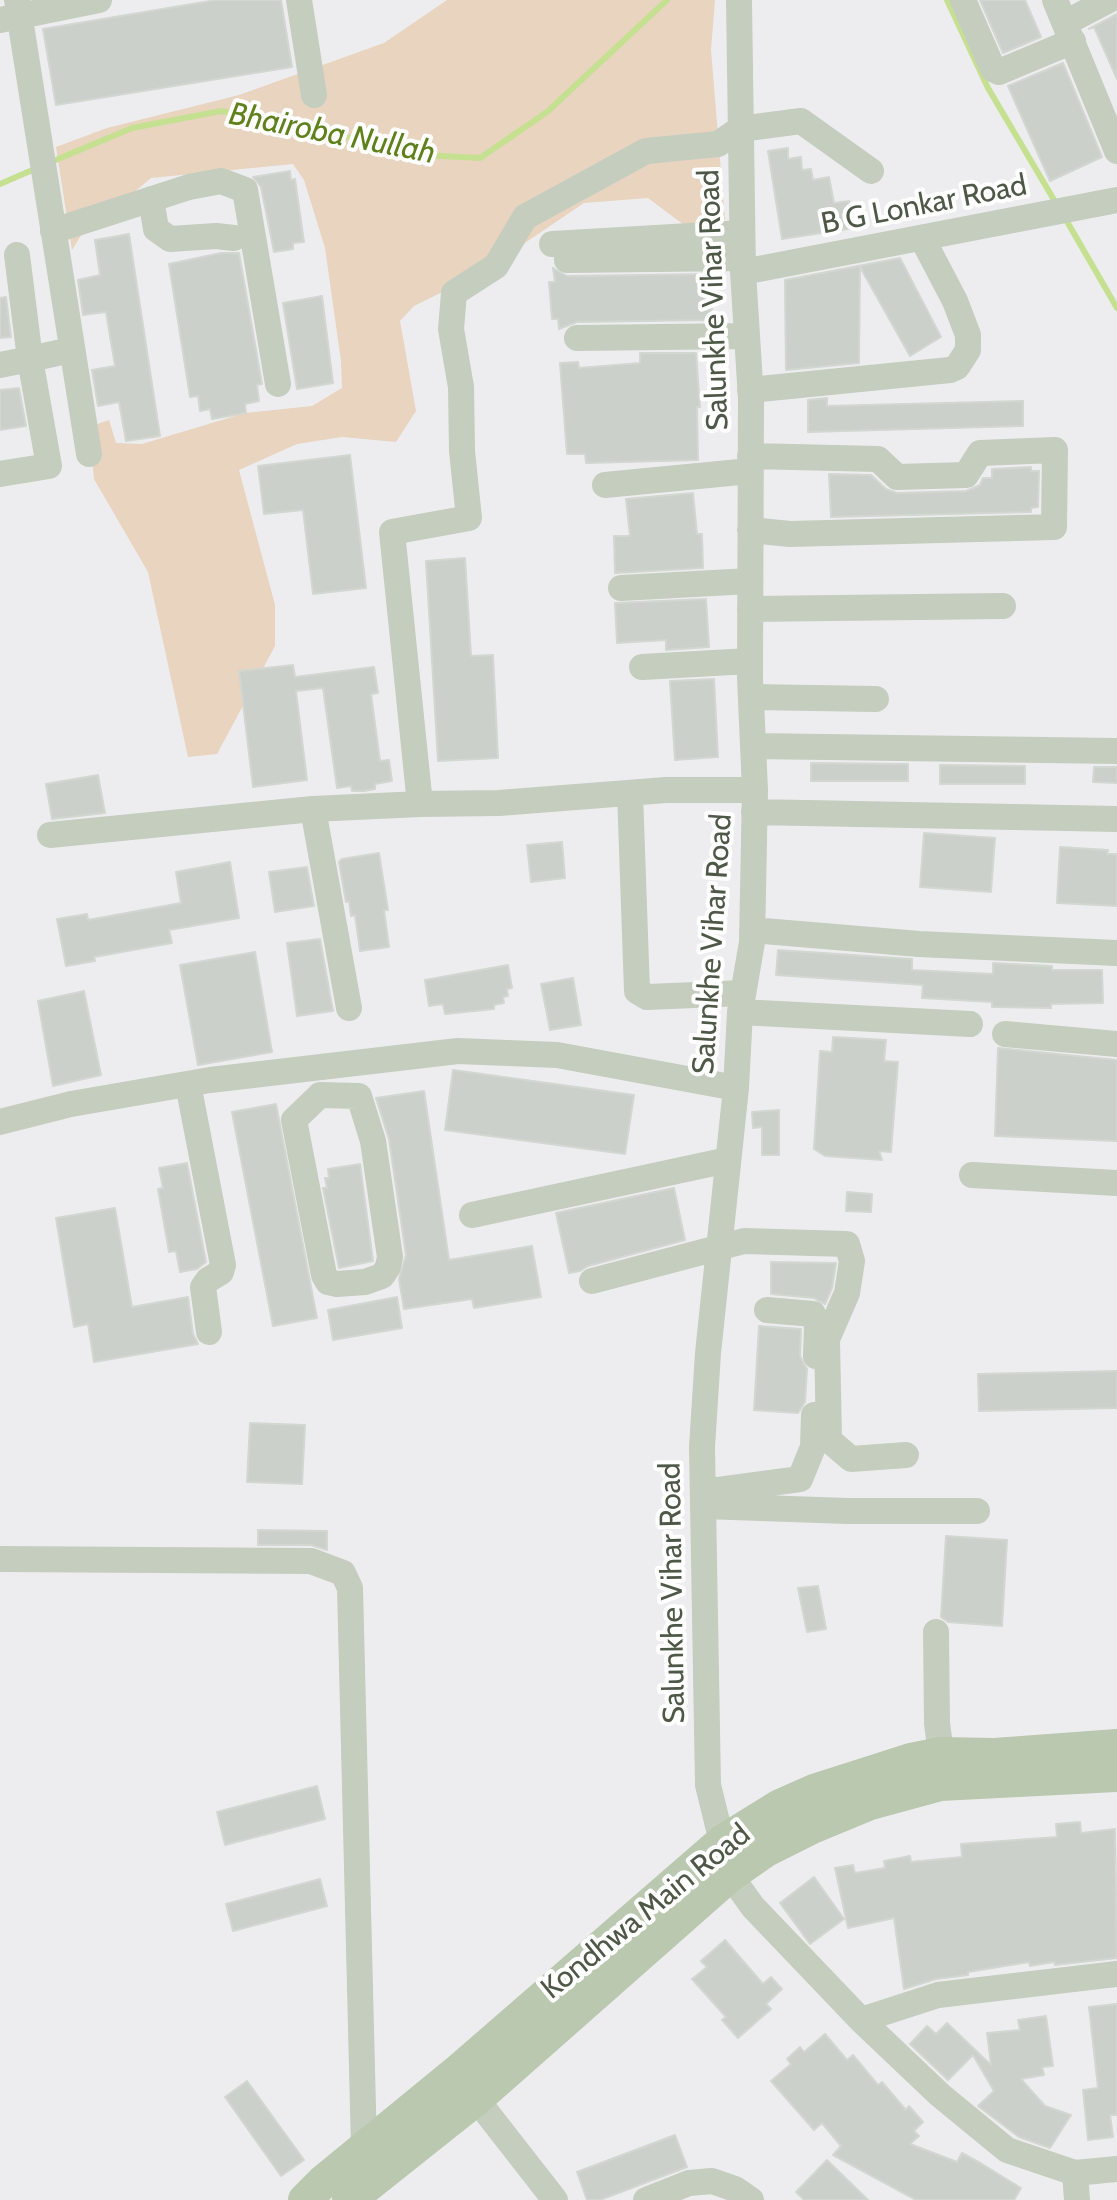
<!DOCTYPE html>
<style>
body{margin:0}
canvas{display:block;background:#ededef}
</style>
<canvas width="1117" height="2200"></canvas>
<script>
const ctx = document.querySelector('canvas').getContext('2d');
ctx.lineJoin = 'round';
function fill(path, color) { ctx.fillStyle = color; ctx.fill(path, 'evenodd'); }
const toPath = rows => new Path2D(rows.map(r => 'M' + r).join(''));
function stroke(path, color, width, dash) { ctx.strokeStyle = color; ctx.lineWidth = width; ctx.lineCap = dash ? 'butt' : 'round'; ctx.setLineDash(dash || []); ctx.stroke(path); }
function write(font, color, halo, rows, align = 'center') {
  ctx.font = font + ' Cabin,sans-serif'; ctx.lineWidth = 8; ctx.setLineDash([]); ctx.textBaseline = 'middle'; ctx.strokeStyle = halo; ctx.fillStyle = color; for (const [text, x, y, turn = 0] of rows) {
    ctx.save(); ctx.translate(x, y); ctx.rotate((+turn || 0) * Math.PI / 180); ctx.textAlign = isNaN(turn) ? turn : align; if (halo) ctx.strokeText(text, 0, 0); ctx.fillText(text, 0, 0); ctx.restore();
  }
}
fill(toPath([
 [447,0,715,0,711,50,725,220,684,225,648,198,584,203,479,274,414,306,400,321,416,411,396,442,342,437,297,444,239,470,275,605,275,646,217,754,188,757,148,572,94,479,89,427,109,420,116,443,142,444,245,413,312,406,342,388,341,361,325,248,304,180,293,164,151,178,107,215,90,221,72,250,56,147,107,128,239,95,384,43]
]), '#e8d4bf');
stroke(toPath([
 [947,0,988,88,1057,205],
 [51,162,132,128,221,111,304,124,404,154,480,158,547,112,667,0],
 [0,184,37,168],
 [1065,218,1117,308]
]), '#c6e092', 6);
const building = toPath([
 [216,0,281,0,292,67,56,105,43,29,216,0],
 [980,0,1025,0,1041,37,1003,53,980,0],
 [1117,14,1117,79,1094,27,1089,29,1117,14],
 [1063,63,1102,157,1050,181,1008,86,1063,63],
 [788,148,788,159,801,157,802,170,811,169,813,180,829,177,834,203,849,201,854,228,782,239,768,151,788,148],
 [290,171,291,180,295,179,304,242,293,243,293,249,274,252,261,187,253,177,290,171],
 [129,234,160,436,126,441,119,402,98,406,92,370,115,366,106,312,83,315,78,280,100,275,95,240,129,234],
 [221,253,239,253,262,384,257,385,259,401,245,404,246,413,212,419,210,409,200,411,198,396,190,397,169,264,221,253],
 [900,258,941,337,910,356,860,267,859,363,786,370,785,280,900,258],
 [553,268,567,276,710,274,714,287,714,303,708,320,577,322,559,329,558,319,552,319,549,282,555,282,553,268],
 [322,296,333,383,297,389,283,303,322,296],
 [6,297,11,337,0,338,0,298,6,297],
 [640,353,696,353,700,407,697,407,698,460,586,463,585,454,567,454,560,363,578,362,579,368,640,363,640,353],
 [19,388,26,426,0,430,0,390,19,388],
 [827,398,827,406,1023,401,1023,426,808,432,808,400,827,398],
 [350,455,366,588,313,594,303,510,264,514,258,466,350,455],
 [1031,467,1031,471,1039,471,1038,507,1031,508,1031,512,831,517,829,474,871,475,886,489,897,493,966,491,980,485,983,478,992,478,992,469,1031,467],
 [693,493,697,534,702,534,703,568,615,573,614,536,630,536,626,499,693,493],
 [465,558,471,656,493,655,498,758,438,761,426,561,465,558],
 [706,599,709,647,666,650,666,640,617,643,615,603,706,599],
 [293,665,295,677,374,667,378,693,371,694,380,761,389,760,392,781,375,784,375,789,364,791,352,791,351,786,337,788,323,688,296,691,307,780,253,787,239,671,293,665],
 [714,679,718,757,675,760,670,681,714,679],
 [811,763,908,764,908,781,811,781,811,763],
 [940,765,1025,766,1025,784,940,784,940,765],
 [1094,767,1117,767,1117,783,1093,782,1094,767],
 [98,775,105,813,52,819,46,784,98,775],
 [924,833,995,838,991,892,920,887,924,833],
 [562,842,565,878,531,882,527,845,562,842],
 [1060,847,1108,850,1107,854,1117,854,1117,906,1057,903,1060,847],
 [379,853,388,910,384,910,389,947,360,951,355,915,351,916,349,901,346,902,339,862,342,859,379,853],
 [230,862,239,918,169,930,172,943,94,957,95,961,66,966,57,919,87,914,88,920,181,903,176,872,230,862],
 [307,867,314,906,275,912,269,872,307,867],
 [320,939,333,1011,297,1016,287,943,320,939],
 [778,950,912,959,912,970,993,974,993,963,1052,966,1052,970,1102,970,1103,1003,1051,1004,1051,1008,992,1007,992,1002,922,998,923,985,776,975,778,950],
 [255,952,272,1052,198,1065,180,965,255,952],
 [508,965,512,988,507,989,508,996,503,997,504,1003,494,1005,494,1009,445,1014,443,1004,429,1006,425,980,508,965],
 [573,978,581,1025,550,1030,541,984,573,978],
 [84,991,101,1075,53,1086,38,1001,84,991],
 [833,1037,886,1040,884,1061,898,1062,891,1152,879,1151,882,1160,825,1156,814,1149,820,1051,832,1052,833,1037],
 [998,1048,1117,1060,1117,1141,995,1136,998,1048],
 [453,1070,634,1095,625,1154,445,1130,453,1070],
 [424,1091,449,1260,532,1246,541,1297,474,1308,472,1299,404,1309,399,1279,406,1255,389,1139,376,1098,424,1091],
 [276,1104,317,1318,273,1326,232,1112,276,1104],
 [779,1110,779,1155,762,1155,762,1127,753,1128,752,1112,779,1110],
 [187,1163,206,1262,197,1269,180,1272,176,1251,169,1252,158,1189,163,1188,159,1168,187,1163],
 [360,1164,373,1261,339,1268,323,1188,327,1188,325,1178,329,1178,328,1169,360,1164],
 [674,1188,685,1240,588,1266,580,1271,569,1273,556,1213,674,1188],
 [847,1192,872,1194,871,1212,846,1211,847,1192],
 [115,1208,132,1307,188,1297,193,1334,198,1344,94,1362,88,1324,74,1327,56,1218,115,1208],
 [771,1262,836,1263,832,1288,825,1304,814,1298,771,1294,771,1262],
 [397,1297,402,1328,333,1340,328,1310,397,1297],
 [759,1326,801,1329,800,1356,807,1369,805,1402,798,1413,754,1410,759,1326],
 [1117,1371,1117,1408,979,1411,978,1374,1117,1371],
 [250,1423,305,1425,302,1484,247,1482,250,1423],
 [258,1530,327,1531,327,1550,311,1545,258,1545,258,1530],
 [946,1536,1007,1540,1002,1626,948,1622,941,1617,946,1536],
 [818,1586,826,1629,807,1632,798,1588,818,1586],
 [317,1786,325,1819,225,1845,217,1812,317,1786],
 [1080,1822,1081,1833,1115,1829,1117,1958,1055,1965,1054,1962,1030,1966,1029,1962,968,1972,968,1975,936,1979,904,1989,894,1918,848,1928,835,1868,853,1865,855,1873,885,1868,884,1861,910,1856,911,1862,962,1857,961,1844,1057,1837,1056,1824,1080,1822],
 [814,1877,844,1919,810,1944,780,1903,814,1877],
 [320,1879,327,1906,233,1931,226,1904,320,1879],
 [725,1940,763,1984,771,1977,782,1989,766,2004,771,2009,738,2038,722,2020,726,2017,692,1979,707,1967,701,1961,725,1940],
 [1117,2004,1117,2115,1110,2115,1113,2137,1088,2140,1083,2090,1098,2088,1089,2007,1117,2004],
 [1046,2016,1053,2066,1042,2067,1044,2075,1021,2079,1045,2106,1071,2115,1050,2148,1019,2137,978,2106,994,2091,973,2055,948,2080,910,2044,927,2026,936,2034,947,2023,991,2065,987,2033,1020,2030,1018,2020,1046,2016],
 [825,2034,847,2060,853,2055,878,2085,882,2082,906,2110,909,2106,923,2122,914,2131,919,2136,910,2144,957,2162,962,2153,982,2164,1021,2188,1014,2200,916,2200,833,2155,841,2146,822,2123,814,2130,771,2081,791,2064,787,2059,800,2047,804,2052,825,2034],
 [247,2081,304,2160,281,2176,225,2097,247,2081],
 [675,2135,687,2167,600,2200,587,2200,577,2172,675,2135],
 [827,2160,868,2200,804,2200,796,2192,827,2160]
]);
fill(building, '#cbd1ca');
stroke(building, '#d2d7d1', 2);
stroke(toPath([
 [17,0,89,454],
 [299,0,314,95],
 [963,0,993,69,999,72,1073,41],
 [1055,0,1117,151],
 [0,20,99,0],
 [1065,23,1109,0],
 [151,199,156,229,170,239,216,236,234,238],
 [53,231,189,187,221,181,245,190,278,384],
 [552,244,742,233],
 [567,260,743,258],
 [743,272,1117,200],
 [577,338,747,336],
 [0,365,30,359,17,255],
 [750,390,950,370,957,367,968,350,968,335,955,301,922,238],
 [0,474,49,466,30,359,71,350],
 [605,485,750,471],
 [750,530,790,534,1054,527,1055,450,980,453,966,475,897,477,878,459,750,456],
 [621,588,750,581],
 [750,609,1003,606],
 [642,667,750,661],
 [751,697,876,699],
 [753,746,1117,751],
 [755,790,666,790,499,803,420,804,392,532,469,518,462,451,461,387,451,329,454,293,496,266,525,217,646,151,718,144,740,129,801,121,871,171],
 [630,793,637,991,647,997,743,993],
 [754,812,1117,819],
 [50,835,313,809],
 [752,930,919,944,1117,953],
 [349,1008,313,809,420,804],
 [740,1012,970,1024],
 [1005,1034,1117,1044],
 [188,1084,223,1265,221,1272,208,1280,203,1287,209,1332],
 [320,1095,359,1096,373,1141,390,1257,388,1267,382,1276,365,1282,337,1284,328,1282,324,1275,294,1120,320,1095],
 [0,1122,71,1104,210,1080,458,1051,557,1055,736,1088],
 [972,1175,1117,1183],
 [472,1215,728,1160],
 [592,1281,744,1241,847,1244,852,1261,847,1293,827,1339,829,1440,851,1459,906,1455],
 [767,1310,813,1314,817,1326,816,1356],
 [703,1492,800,1479,813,1447,814,1415],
 [703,1506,848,1511,977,1511],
 [0,1559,311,1561,343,1573,350,1588,364,2148],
 [936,1632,937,1723,941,1754],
 [722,1842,708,1785,702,1447,708,1353,736,1088,740,1012,752,942,755,790,750,678,751,399,743,272,739,0],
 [730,1875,753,1907,861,2020,940,2095,1007,2150,1075,2173,1077,2200],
 [861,2020,938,1995,1117,1974],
 [466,2086,555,2200],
 [1075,2173,1117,2169],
 [646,2200,689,2183,712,2181,735,2189,751,2200]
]), '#c5cdbf', 26);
stroke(toPath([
 [305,2200,323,2182,456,2073,722,1842,780,1806,814,1791,911,1760,941,1754,995,1755,1117,1746],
 [349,2200,476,2099,730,1875,766,1850,812,1827,870,1803,940,1784,1117,1775]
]), '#b9c8af', 34);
write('30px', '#4e5847', '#fff', [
 ["B G Lonkar Road",924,205,-11],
 ["Salunkhe Vihar Road",714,300,-92],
 ["Salunkhe Vihar Road",713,944,-86],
 ["Salunkhe Vihar Road",673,1593,-91],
 ["Kondhwa Main Road",646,1912,-39]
]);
write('italic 32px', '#5f811b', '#fff', [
 ["Bhairoba Nullah",332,134,11]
]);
</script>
